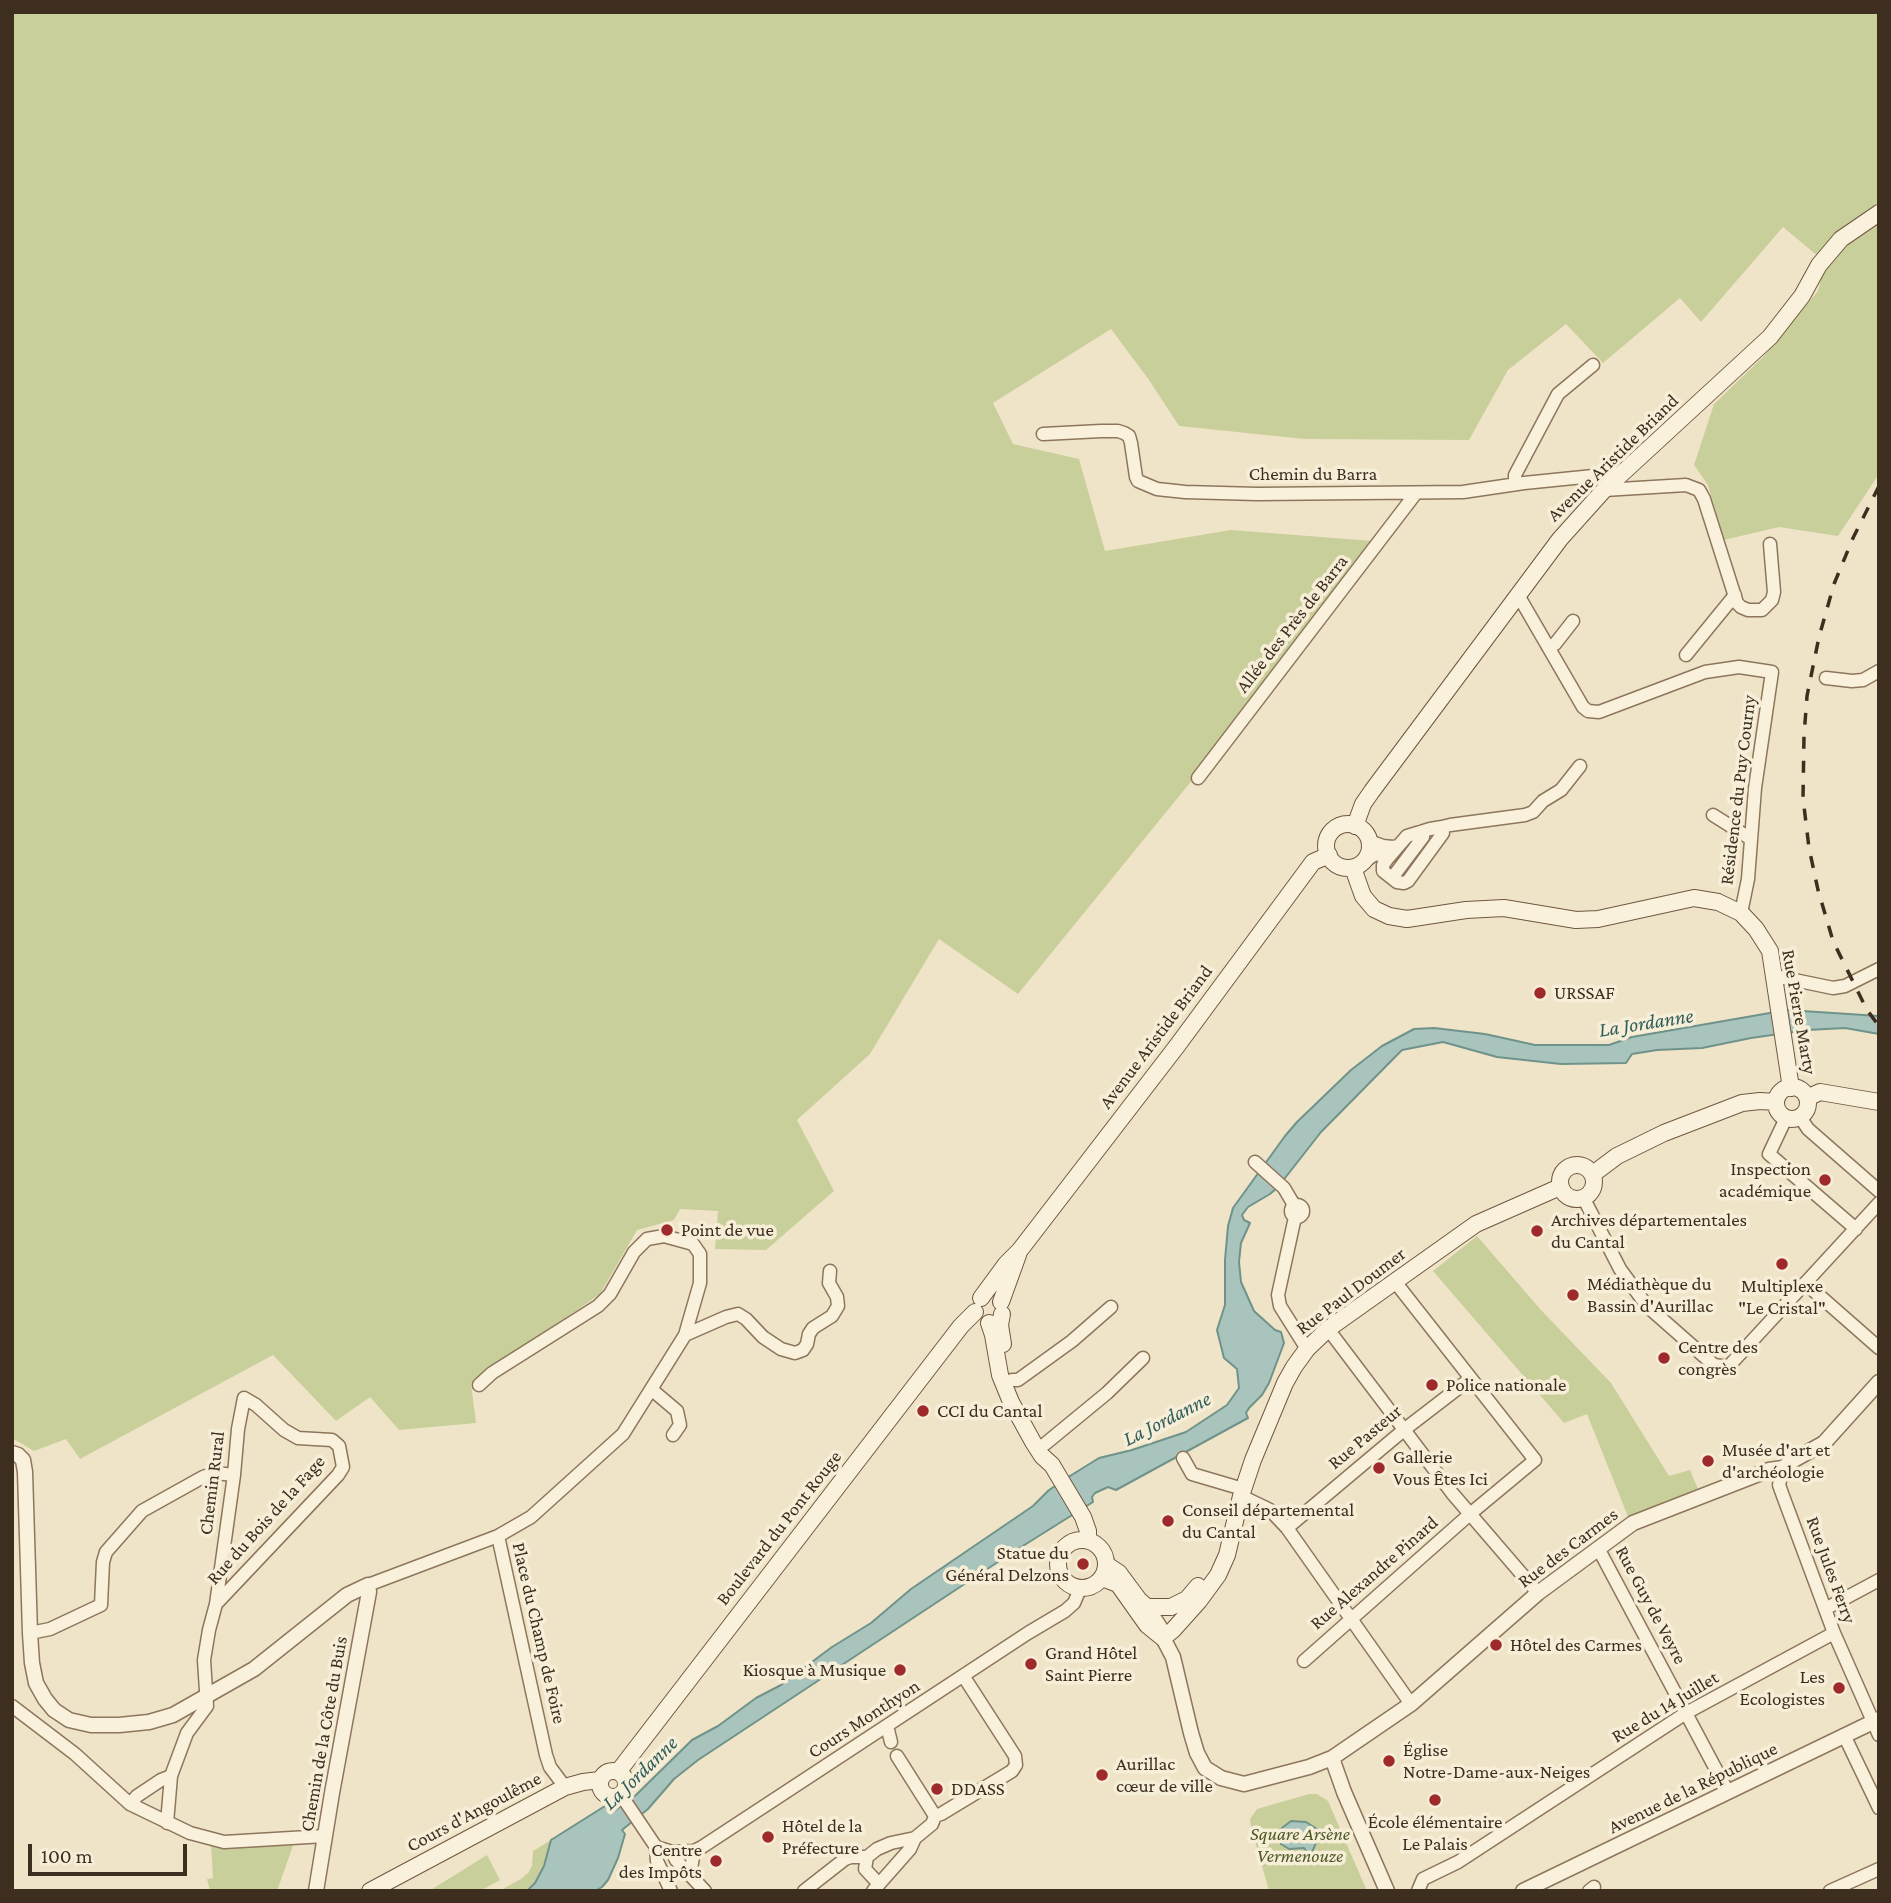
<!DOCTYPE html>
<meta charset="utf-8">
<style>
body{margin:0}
#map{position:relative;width:1891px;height:1903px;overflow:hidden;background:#f0e4c8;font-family:"Crimson Pro",serif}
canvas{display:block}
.frame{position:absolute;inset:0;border:14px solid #3d2e20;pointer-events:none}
.scale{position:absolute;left:28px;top:1844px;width:159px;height:32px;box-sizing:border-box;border:4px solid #3d2e20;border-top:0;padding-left:9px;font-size:21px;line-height:24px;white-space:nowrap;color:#3d2e20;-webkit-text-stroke:5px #f7eed8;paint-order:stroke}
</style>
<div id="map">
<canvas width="1891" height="1903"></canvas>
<div class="frame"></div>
<div class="scale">100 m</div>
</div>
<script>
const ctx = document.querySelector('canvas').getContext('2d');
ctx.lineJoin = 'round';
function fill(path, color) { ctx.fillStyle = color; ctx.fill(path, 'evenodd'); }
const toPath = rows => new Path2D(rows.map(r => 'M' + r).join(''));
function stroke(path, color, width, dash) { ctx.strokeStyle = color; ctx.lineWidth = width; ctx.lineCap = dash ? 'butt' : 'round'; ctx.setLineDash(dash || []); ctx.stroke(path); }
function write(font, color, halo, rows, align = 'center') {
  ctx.font = font + ' "Crimson Pro",serif'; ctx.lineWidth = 7; ctx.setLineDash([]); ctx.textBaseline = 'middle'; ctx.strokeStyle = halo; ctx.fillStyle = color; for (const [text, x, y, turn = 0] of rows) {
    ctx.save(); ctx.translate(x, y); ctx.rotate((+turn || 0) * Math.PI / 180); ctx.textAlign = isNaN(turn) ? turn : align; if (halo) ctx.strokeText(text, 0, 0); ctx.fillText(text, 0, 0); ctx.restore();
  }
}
fill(toPath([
 [12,12,1879,12,1879,474,1838,536,1779,527,1724,540,1708,485,1694,465,1714,404,1762,358,1818,291,1825,262,1783,227,1701,322,1680,298,1603,363,1566,324,1508,370,1469,440,1304,439,1179,426,1149,380,1111,329,993,403,1013,444,1079,459,1105,551,1231,530,1373,541,1189,784,1018,994,939,939,870,1054,797,1120,834,1191,766,1250,715,1249,718,1211,680,1209,674,1220,637,1230,600,1294,471,1384,476,1423,399,1430,370,1397,336,1421,273,1355,80,1459,66,1439,34,1451,12,1438],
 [1477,1236,1541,1310,1611,1383,1669,1476,1690,1470,1698,1489,1629,1519,1587,1414,1564,1423,1433,1271],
 [1309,1794,1317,1794,1328,1801,1367,1891,1269,1891,1251,1827,1250,1819,1257,1809],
 [295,1840,277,1891,210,1891,207,1879,213,1878,211,1843],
 [551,1840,544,1866,535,1883,527,1891,499,1891,521,1879,528,1873,532,1866,533,1851],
 [487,1855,500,1880,480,1891,429,1891]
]), '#c9cf9b');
const water = toPath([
 [1787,1010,1879,1016,1879,1034,1845,1028,1807,1030,1751,1038,1702,1048,1657,1050,1632,1054,1626,1063,1561,1064,1497,1057,1443,1042,1402,1050,1321,1132,1278,1187,1270,1194,1248,1207,1242,1215,1244,1220,1250,1223,1241,1243,1239,1262,1241,1282,1254,1311,1275,1330,1281,1332,1284,1343,1269,1383,1262,1395,1249,1408,1246,1413,1248,1418,1116,1490,1108,1487,1095,1493,1092,1497,1093,1502,1010,1554,698,1760,674,1779,648,1809,622,1830,625,1834,618,1858,608,1880,602,1887,595,1891,527,1891,535,1883,544,1866,551,1840,605,1806,614,1811,636,1795,692,1740,718,1726,756,1698,781,1685,832,1647,871,1623,911,1589,1033,1506,1049,1490,1070,1476,1099,1458,1132,1450,1186,1432,1227,1405,1239,1388,1237,1369,1224,1358,1217,1330,1225,1305,1225,1260,1228,1226,1233,1208,1285,1136,1297,1122,1351,1070,1382,1046,1414,1029,1434,1028,1485,1034,1535,1045,1609,1045,1632,1037,1787,1010],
 [1291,1821,1306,1822,1317,1829,1318,1838,1310,1857,1304,1848,1289,1849,1281,1844,1280,1837,1282,1828,1291,1821]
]);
fill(water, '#a9c4bc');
stroke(water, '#6f938a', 2);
const minor = toPath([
 [1043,434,1101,431,1118,431,1124,433,1129,436,1131,443,1136,477,1138,481,1157,489,1185,492,1257,494,1463,492,1524,483,1623,473],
 [1515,484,1515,475,1558,394,1593,365],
 [1604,490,1686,485,1699,490,1704,499,1737,603,1741,607,1748,610,1762,610,1772,600,1774,592,1770,544],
 [1518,595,1583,707,1588,711,1599,712,1705,672,1739,667,1772,672,1755,788,1748,879,1741,913],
 [1548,647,1555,644,1573,621],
 [1686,655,1735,595],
 [1826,678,1852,681,1863,680,1879,671],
 [1198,778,1416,493],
 [1713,815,1751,839],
 [1442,827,1443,833,1408,881,1404,883,1397,882,1383,871,1383,865,1388,858,1407,836,1430,829,1442,827,1450,825,1525,815,1533,812,1543,801,1561,790,1580,766],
 [1369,841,1383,846,1393,847,1398,846],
 [1365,861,1375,854,1385,856,1388,858],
 [1392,878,1423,837,1423,831],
 [1775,976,1833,988,1845,986,1879,969],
 [1800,1117,1808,1129,1879,1191],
 [1786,1118,1769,1154,1856,1229],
 [1255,1162,1284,1188,1294,1205],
 [1584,1199,1620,1269,1647,1306,1714,1365,1728,1367,1879,1203],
 '1291 1211a6 6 0 1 1 12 0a6 6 0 1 1-12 0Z',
 [1295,1217,1278,1295,1280,1306,1307,1349],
 [1805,1283,1879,1348],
 [1328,1329,1452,1493,1538,1593],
 [1012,1380,1018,1380,1072,1341,1111,1307],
 [479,1385,492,1373,598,1306,610,1294,634,1252,647,1239,664,1236,693,1244,700,1254,700,1283,685,1335],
 [651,1389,677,1411,680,1425,673,1435],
 [1045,1444,1107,1393,1143,1358],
 [1183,1458,1192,1474,1243,1489],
 [1783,1468,1779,1485,1783,1496,1834,1633,1879,1735],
 [1241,1496,1270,1510,1287,1528,1411,1704],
 [1287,1528,1405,1429,1470,1379],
 [498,1536,531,1517,623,1434,685,1335,726,1317,738,1314,746,1319,763,1337,781,1349,795,1353,803,1350,807,1344,809,1334,813,1328,832,1316,838,1306,837,1297,829,1283,830,1271],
 [1598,1548,1728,1792],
 [368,1585,498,1536,546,1755,550,1767,565,1787],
 [1825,1609,1879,1580],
 [30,1633,50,1629,101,1605,103,1562,106,1552,142,1511,203,1477,215,1473,234,1475],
 [1304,1661,1470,1514,1535,1460,1396,1283],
 [964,1677,1015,1756,1016,1765],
 [12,1706,75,1754,130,1804,190,1833,224,1842,325,1836],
 [887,1726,891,1742],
 [1844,1735,1879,1808],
 [897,1756,935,1816],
 [171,1776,187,1733,207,1706,204,1660,209,1630,216,1604,234,1475,238,1429,244,1398,256,1405,284,1430,298,1438,332,1440,339,1446,343,1467,338,1475,216,1604],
 [621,1795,656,1847,657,1861,671,1891],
 [130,1804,137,1796,161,1780,171,1776,167,1823],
 [656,1847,672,1852,694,1851,702,1847,1028,1633,1065,1611,1074,1603,1080,1589],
 [694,1851,690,1875,705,1891],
 [672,1852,676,1860,690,1875],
 [878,1883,865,1869,867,1857,877,1849,891,1843,915,1838],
 [804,1891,845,1859,851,1857,867,1857],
 [873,1891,910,1849,915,1838,932,1824,935,1816,941,1814,1012,1771,1016,1765],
 [1418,1891,1423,1879,1458,1862,1686,1713,1834,1633],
 [1589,1891,1594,1887],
 [1830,1891,1879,1869]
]);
const tertiary = toPath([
 [12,1453,18,1455,23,1460,25,1472,30,1633,32,1663,36,1683,45,1699,54,1710,69,1720,91,1725,119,1725,149,1722,173,1715,254,1669,347,1595,368,1585,369,1592,332,1793,316,1891],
 [1147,1607,1161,1629,1163,1638,1173,1657,1191,1733,1197,1753,1205,1768,1221,1778,1244,1784,1309,1767,1332,1758,1411,1704,1538,1593,1633,1523,1769,1470,1783,1468,1792,1461,1824,1443,1879,1382],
 [1332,1758,1344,1792,1387,1891],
 [1523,1891,1879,1719]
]);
const secondary = toPath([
 '1326 846a22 22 0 1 1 44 0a22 22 0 1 1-44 0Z',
 [1355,826,1363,804,1372,791,1560,539,1604,490,1770,337,1802,296,1819,265,1841,239,1879,213],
 [1353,868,1363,896,1374,909,1389,916,1407,919,1466,910,1504,908,1576,920,1598,919,1694,898,1718,902,1741,913,1756,929,1770,951,1791,1088],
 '1776 1103a16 16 0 1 1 32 0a16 16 0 1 1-32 0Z',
 [1807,1098,1820,1092,1879,1102],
 '1560 1182a17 17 0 1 1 34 0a17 17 0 1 1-34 0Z',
 [1593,1174,1617,1156,1664,1133,1742,1103,1760,1101,1776,1102],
 [981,1298,1006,1264,1020,1250,1177,1046,1313,862,1329,855],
 [1001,1302,1018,1255],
 [1002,1314,1000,1325,1003,1344],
 [989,1323,993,1335,1000,1375,1011,1402,1033,1442,1042,1456,1052,1465,1083,1517,1088,1531,1088,1540],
 '1058 1564a24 24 0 1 1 48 0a24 24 0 1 1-48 0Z',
 [1107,1565,1119,1573,1139,1600,1147,1607,1171,1607,1187,1599,1198,1586],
 [1102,1578,1118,1584,1147,1625,1163,1638,1173,1630,1199,1601,1218,1575,1227,1555,1241,1496,1253,1460,1285,1383,1294,1367,1307,1349,1328,1329,1476,1224,1560,1187],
 '600 1784a13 13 0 1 1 26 0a13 13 0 1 1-26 0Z',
 [618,1772,961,1326,975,1312],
 [370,1891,565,1787,583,1782,600,1780]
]);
stroke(minor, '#8d765c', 15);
stroke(tertiary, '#8d765c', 17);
stroke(secondary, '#6f573f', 18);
stroke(minor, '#faf1dc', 12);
stroke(tertiary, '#faf1dc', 14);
stroke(secondary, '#faf1dc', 16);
stroke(toPath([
 [1879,486,1853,538,1834,584,1819,637,1807,696,1804,736,1803,798,1809,848,1818,890,1833,941,1867,1010,1879,1026]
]), '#3d2e20', 3.5, [12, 12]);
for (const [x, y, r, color] of [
 [1540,993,7,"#9e2a2b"],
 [1825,1180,7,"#9e2a2b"],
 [667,1230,7,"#9e2a2b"],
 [1537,1231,7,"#9e2a2b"],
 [1782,1264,7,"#9e2a2b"],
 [1573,1295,7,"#9e2a2b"],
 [1664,1358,7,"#9e2a2b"],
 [1432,1385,7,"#9e2a2b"],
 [923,1411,7,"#9e2a2b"],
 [1708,1461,7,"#9e2a2b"],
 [1379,1468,7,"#9e2a2b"],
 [1168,1521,7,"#9e2a2b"],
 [1083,1564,7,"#9e2a2b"],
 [1496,1645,7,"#9e2a2b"],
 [1031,1664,7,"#9e2a2b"],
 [900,1670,7,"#9e2a2b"],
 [1839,1688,7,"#9e2a2b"],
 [1389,1761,7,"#9e2a2b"],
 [1102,1775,7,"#9e2a2b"],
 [937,1789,7,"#9e2a2b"],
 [1435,1800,7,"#9e2a2b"],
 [768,1837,7,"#9e2a2b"],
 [716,1861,7,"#9e2a2b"]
]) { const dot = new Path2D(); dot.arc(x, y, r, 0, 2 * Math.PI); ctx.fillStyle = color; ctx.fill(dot); stroke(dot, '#f7eed8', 2.5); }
write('19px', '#3d2e20', '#f7eed8', [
 ["Avenue Aristide Briand",1613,458,-44],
 ["Chemin du Barra",1313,474],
 ["Allée des Près de Barra",1292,624,-52],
 ["Résidence du Puy Courny",1738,790,-83],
 ["Rue Pierre Marty",1799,1012,80],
 ["Avenue Aristide Briand",1156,1037,-53],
 ["Rue Paul Doumer",1351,1291,-37],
 ["Rue Pasteur",1365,1437,-40],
 ["Chemin Rural",212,1483,-83],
 ["Rue du Bois de la Fage",266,1520,-48],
 ["Boulevard du Pont Rouge",779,1528,-52],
 ["Rue des Carmes",1568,1548,-37],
 ["Rue Jules Ferry",1831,1570,70],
 ["Rue Alexandre Pinard",1374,1573,-41],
 ["Rue Guy de Veyre",1651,1605,62],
 ["Place du Champ de Foire",539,1633,77],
 ["Rue du 14 Juillet",1665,1707,-31],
 ["Cours Monthyon",864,1719,-33],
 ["Chemin de la Côte du Buis",324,1734,-80],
 ["Avenue de la République",1693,1788,-26],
 ["Cours d'Angoulême",474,1812,-28]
]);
write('19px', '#3d2e20', '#f7eed8', [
 ["URSSAF",1554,993],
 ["Inspection",1811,1169,"right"],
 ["académique",1811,1191,"right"],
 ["Archives départementales",1551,1220],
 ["du Cantal",1551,1242],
 ["Point de vue",681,1230],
 ["Médiathèque du",1587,1284],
 ["Bassin d'Aurillac",1587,1306],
 ["Multiplexe",1782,1286,"center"],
 ["\"Le Cristal\"",1782,1308,"center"],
 ["Centre des",1678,1347],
 ["congrès",1678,1369],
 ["Police nationale",1446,1385],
 ["CCI du Cantal",937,1411],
 ["Musée d'art et",1722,1450],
 ["d'archéologie",1722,1472],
 ["Gallerie",1393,1457],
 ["Vous Êtes Ici",1393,1479],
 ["Conseil départemental",1182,1510],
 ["du Cantal",1182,1532],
 ["Statue du",1069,1553,"right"],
 ["Général Delzons",1069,1575,"right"],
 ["Hôtel des Carmes",1510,1645],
 ["Grand Hôtel",1045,1653],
 ["Saint Pierre",1045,1675],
 ["Kiosque à Musique",886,1670,"right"],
 ["Les",1825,1677,"right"],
 ["Ecologistes",1825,1699,"right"],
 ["Église",1403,1750],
 ["Notre-Dame-aux-Neiges",1403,1772],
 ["Aurillac",1116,1764],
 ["cœur de ville",1116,1786],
 ["DDASS",951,1789],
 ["École élémentaire",1435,1822,"center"],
 ["Le Palais",1435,1844,"center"],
 ["Hôtel de la",782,1826],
 ["Préfecture",782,1848],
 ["Centre",702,1850,"right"],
 ["des Impôts",702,1872,"right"]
], 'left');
write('italic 19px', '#4d5a26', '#f7eed8', [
 ["Square Arsène",1300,1834],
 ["Vermenouze",1300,1856]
]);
write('italic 21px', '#2f5d5a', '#f7eed8', [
 ["La Jordanne",1646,1023,-9],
 ["La Jordanne",1167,1419,-27],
 ["La Jordanne",640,1773,-44]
]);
</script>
